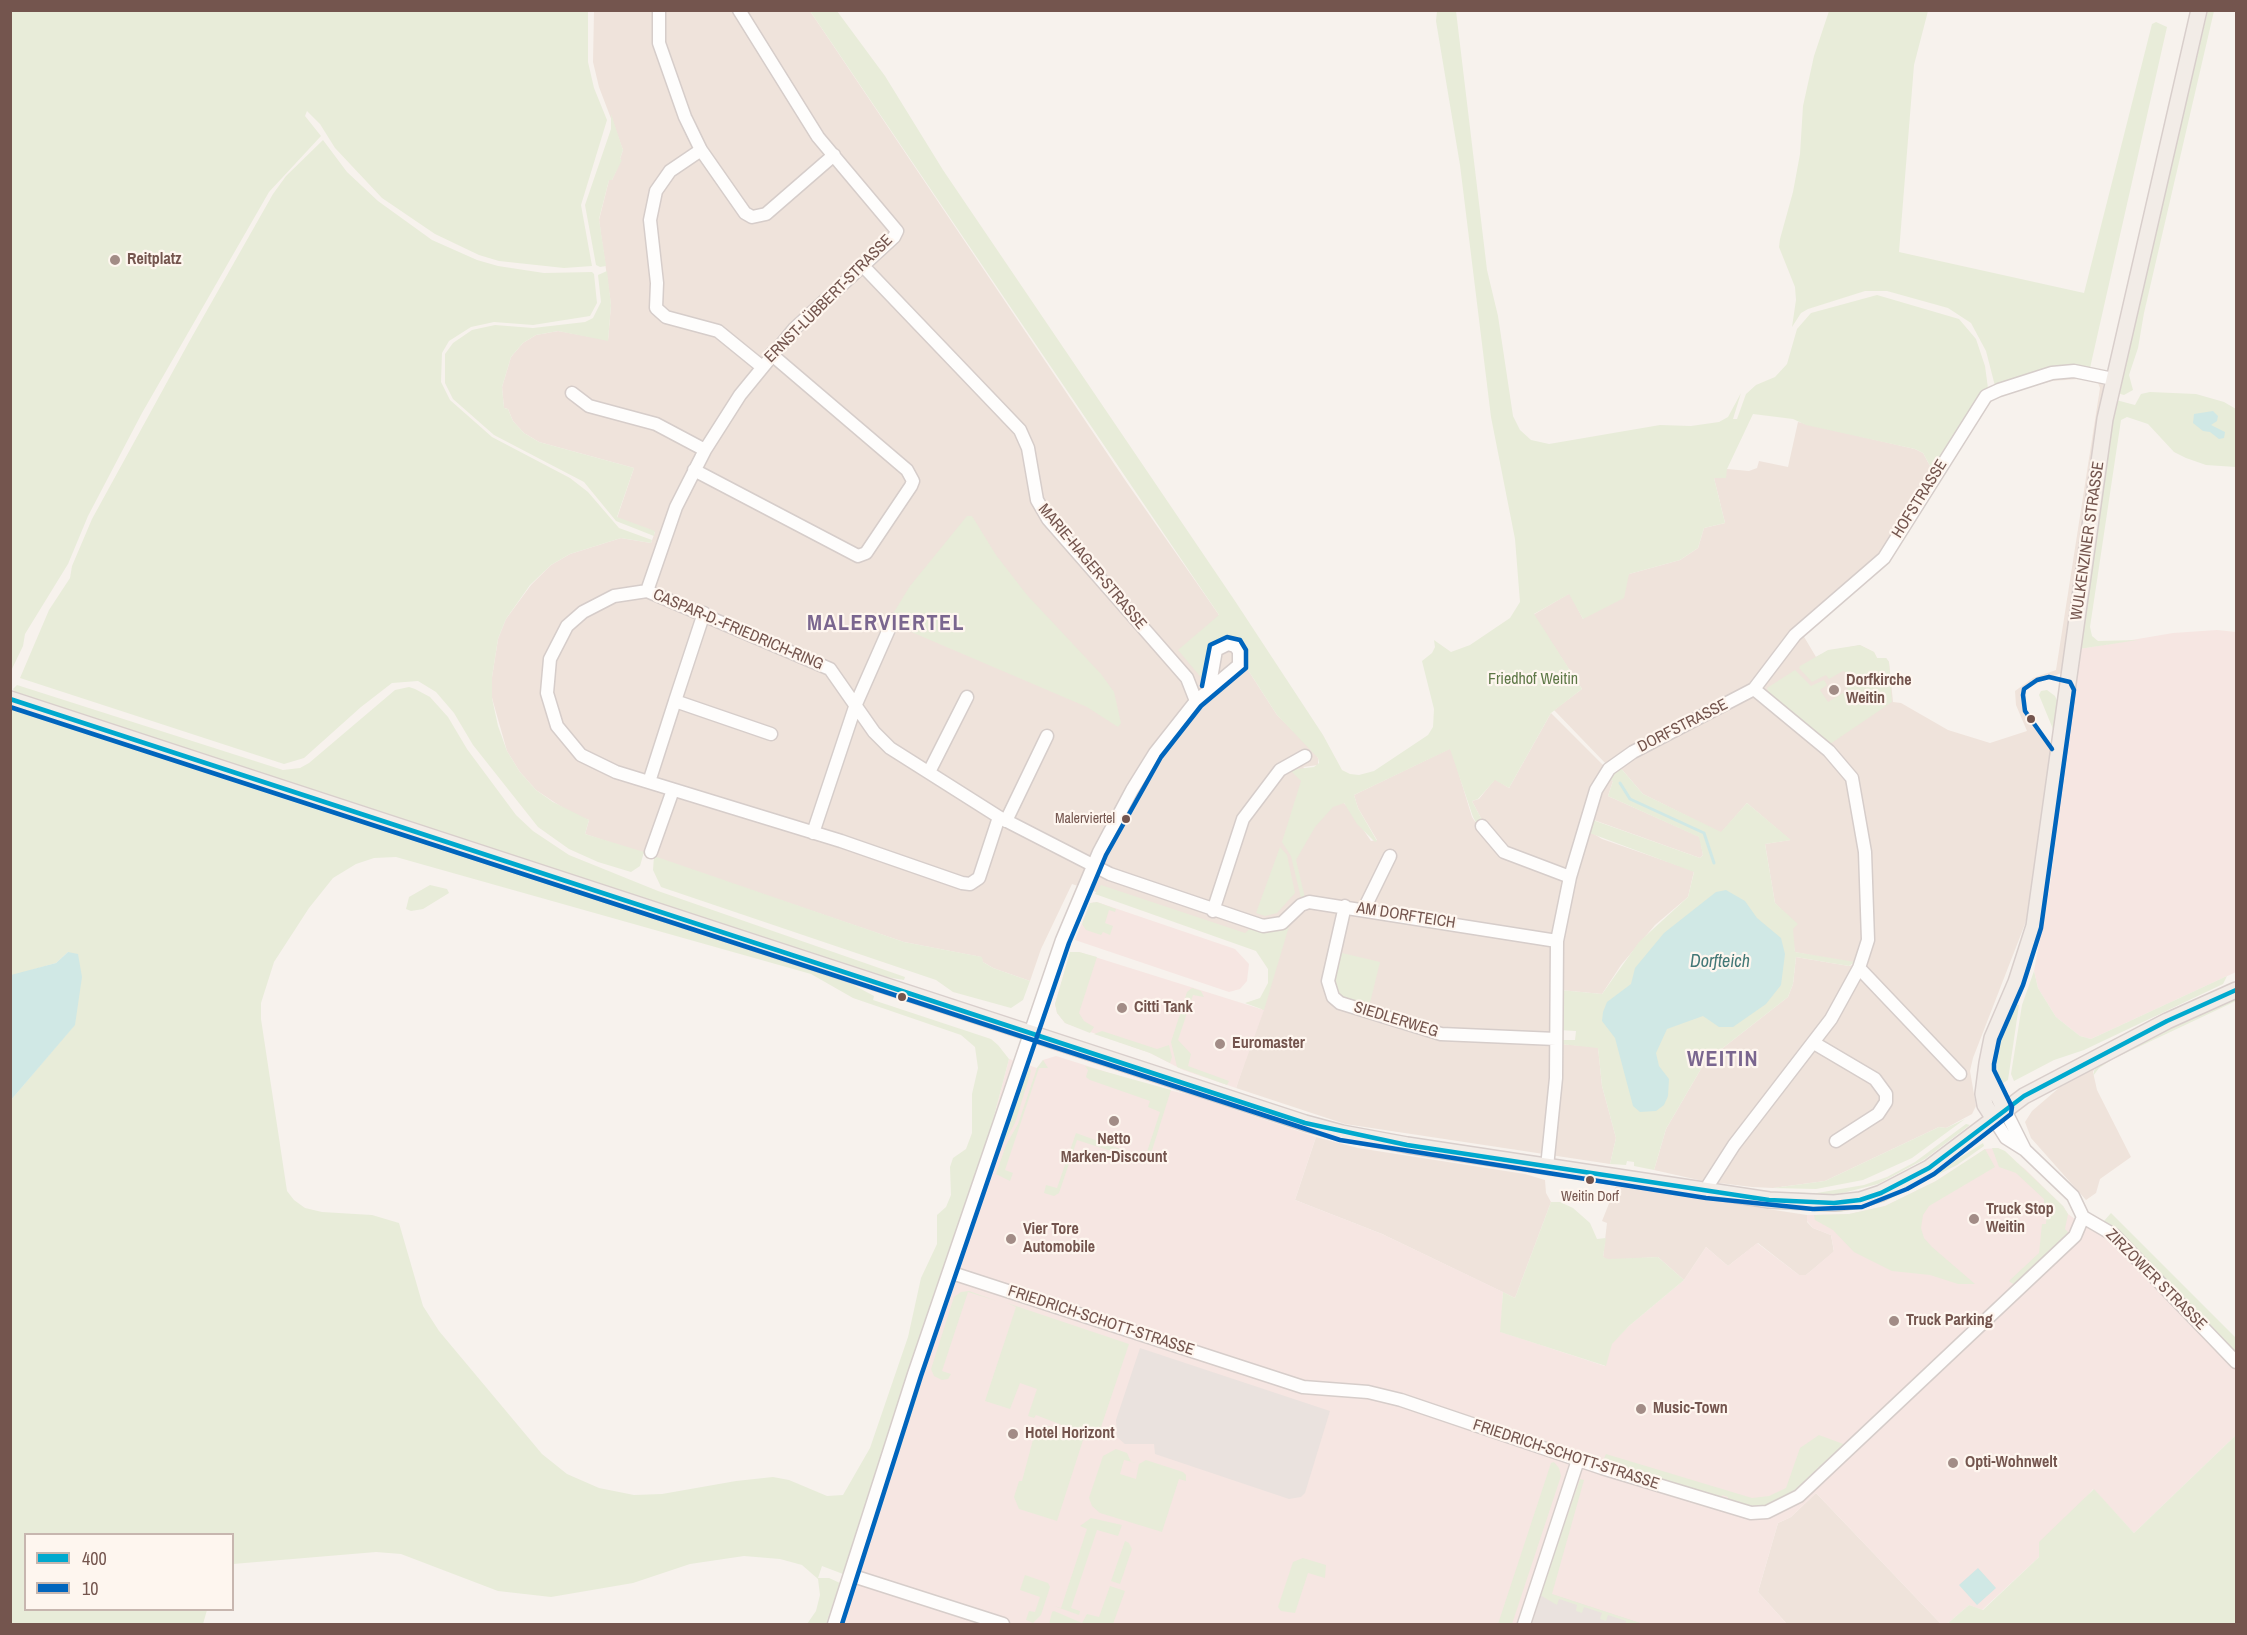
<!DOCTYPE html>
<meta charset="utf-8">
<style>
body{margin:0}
#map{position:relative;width:2247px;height:1635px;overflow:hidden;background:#f7f2ed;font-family:"Archivo Narrow",sans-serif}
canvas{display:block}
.frame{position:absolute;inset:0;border:12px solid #74554e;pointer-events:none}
.legend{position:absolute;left:24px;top:1533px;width:210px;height:78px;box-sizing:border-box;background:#fef6ef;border:2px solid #c7b6af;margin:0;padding:8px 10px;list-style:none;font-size:18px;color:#74554e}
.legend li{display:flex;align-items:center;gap:12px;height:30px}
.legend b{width:30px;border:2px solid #c7b6af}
</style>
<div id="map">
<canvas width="2247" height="1635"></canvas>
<div class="frame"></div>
<ul class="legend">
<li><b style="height:8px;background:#00a9ce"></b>400</li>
<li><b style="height:8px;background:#0065bd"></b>10</li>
</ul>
</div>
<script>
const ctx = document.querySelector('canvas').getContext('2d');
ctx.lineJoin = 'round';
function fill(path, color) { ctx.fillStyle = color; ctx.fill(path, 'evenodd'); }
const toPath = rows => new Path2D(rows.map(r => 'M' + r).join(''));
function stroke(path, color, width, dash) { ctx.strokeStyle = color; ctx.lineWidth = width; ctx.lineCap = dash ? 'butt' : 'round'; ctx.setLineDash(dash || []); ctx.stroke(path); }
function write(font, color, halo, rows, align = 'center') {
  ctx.font = font + ' "Archivo Narrow",sans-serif'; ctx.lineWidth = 4.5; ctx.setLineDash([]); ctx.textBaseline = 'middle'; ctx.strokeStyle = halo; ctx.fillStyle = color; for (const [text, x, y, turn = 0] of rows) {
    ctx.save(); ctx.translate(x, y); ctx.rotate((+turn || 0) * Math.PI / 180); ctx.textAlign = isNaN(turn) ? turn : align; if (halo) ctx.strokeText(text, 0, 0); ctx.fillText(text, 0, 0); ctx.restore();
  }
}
fill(toPath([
 [594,11,810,11,1125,480,1235,638,1244,645,1248,658,1246,667,1277,715,1314,750,1318,758,1318,765,1303,767,1347,806,1371,841,1377,840,1358,808,1354,795,1451,748,1472,817,1478,826,1483,822,1472,801,1479,799,1495,779,1509,788,1551,713,1604,766,1606,764,1554,710,1582,689,1533,615,1570,593,1583,619,1629,574,1680,560,1698,548,1704,528,1725,523,1714,478,1727,469,1749,471,1757,468,1759,461,1788,467,1798,422,1915,449,1923,453,1933,471,1987,400,2052,377,2074,375,2101,381,2104,386,2061,673,2027,688,2023,701,2025,711,2052,748,2032,896,2025,924,1973,1058,1970,1071,1976,1106,1972,1114,1946,1128,1939,1127,1825,1181,1773,1188,1752,1187,1703,1181,1654,1170,1666,1129,1705,1062,1788,997,1793,984,1796,957,1849,966,1855,964,1795,952,1789,918,1775,903,1765,844,1790,840,1747,803,1721,833,1643,794,1619,766,1608,778,1613,781,1608,796,1700,837,1703,855,1700,858,1591,819,1594,834,1602,839,1694,871,1688,897,1655,925,1621,965,1602,994,1560,990,1560,1044,1598,1047,1602,1086,1616,1138,1610,1164,1345,1124,1236,1088,1280,954,1072,884,1041,949,1030,981,993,968,983,962,981,957,904,942,585,834,589,820,572,814,536,790,520,772,507,751,492,698,492,677,498,639,506,619,531,585,551,565,570,554,621,538,651,543,655,532,617,518,634,468,539,442,524,433,513,421,508,409,504,408,502,387,511,357,523,343,536,335,558,331,608,340,611,305,599,220,609,180,612,180,621,160,620,159,623,150,599,87,593,62],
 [2079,379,2098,383,2100,388,2056,670,2033,678,2015,691,2016,705,2027,731,1990,743,1948,730,1901,703,1893,702,1889,662,1886,658,1877,658,1874,652,1860,645,1828,651,1816,657,1803,635,1888,562,1981,412,1996,397,2052,381],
 [2095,1067,2093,1072,2097,1090,2131,1157,2100,1179,2096,1193,2086,1200,2031,1138,2025,1122,2032,1111,2060,1087],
 [1316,1137,1358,1148,1525,1174,1545,1180,1546,1193,1551,1202,1515,1298,1382,1234,1295,1200],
 [1616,1186,1807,1215,1807,1222,1813,1228,1831,1235,1834,1252,1806,1275,1799,1275,1758,1243,1728,1266,1706,1247,1684,1280,1658,1257,1608,1260,1603,1257,1607,1223,1602,1221],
 [1816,1493,1941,1624,1787,1624,1758,1592,1778,1523,1791,1517]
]), '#efe3db');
fill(toPath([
 [2217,630,2236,632,2236,972,2091,1039,2080,1036,2056,1017,2038,988,2034,971,2050,885,2079,649,2173,633],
 [1097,902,1235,949,1249,964,1247,981,1240,989,1229,992,1075,940,1090,903],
 [1079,952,1264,1010,1236,1088,1183,1070,1150,1053,1065,1023,1057,1013,1055,1004,1070,953],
 [1056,1056,1151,1086,1190,1095,1316,1137,1295,1200,1382,1234,1503,1292,1501,1332,1605,1366,1611,1344,1629,1326,1684,1280,1706,1247,1728,1266,1757,1243,1799,1275,1806,1275,1834,1251,1831,1235,1813,1228,1807,1221,1807,1215,1849,1214,1885,1206,1936,1181,1985,1149,1998,1148,2025,1169,2063,1206,2068,1214,2092,1231,2113,1241,2236,1368,2236,1435,2134,1533,2093,1489,2039,1557,1982,1610,1969,1605,1947,1624,1941,1624,1816,1493,1791,1517,1778,1523,1758,1592,1787,1624,826,1624,992,1124,1009,1059,1037,1068,1043,1060]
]), '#f6e6e2');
fill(toPath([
 [1140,1348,1330,1411,1305,1493,1301,1497,1289,1499,1155,1454,1154,1444,1125,1444,1117,1437,1116,1420],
 [1542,1591,1643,1624,1531,1624]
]), '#eae2de');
fill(toPath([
 [10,11,588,11,588,62,594,88,607,120,581,205,592,266,564,268,499,261,479,255,435,234,382,198,335,148,320,124,307,111,305,116,321,136,269,192,142,413,88,516,68,564,25,634,23,646,11,671],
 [810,11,837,11,885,76,943,170,1235,601,1323,735,1342,770,1350,774,1359,775,1374,771,1428,735,1433,727,1434,709,1422,661,1432,653,1435,647,1434,640,1451,652,1470,645,1510,618,1520,602,1515,539,1491,417,1460,165,1436,21,1437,11,1456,11,1487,270,1498,316,1513,416,1520,430,1531,440,1549,444,1660,425,1691,426,1719,422,1728,417,1741,393,1733,419,1737,419,1746,394,1756,385,1775,377,1787,364,1797,329,1811,313,1877,295,1959,319,1976,339,1985,366,1988,388,1978,399,1933,471,1923,453,1915,449,1806,425,1793,419,1753,414,1727,469,1726,478,1714,478,1725,523,1704,528,1698,548,1680,560,1629,574,1624,598,1583,619,1569,594,1534,614,1582,689,1551,713,1509,788,1495,780,1478,799,1472,801,1483,822,1478,826,1473,817,1450,749,1354,795,1358,808,1377,841,1375,842,1357,824,1344,803,1333,807,1315,827,1296,860,1305,898,1301,898,1291,856,1282,842,1301,781,1290,770,1314,767,1319,763,1318,758,1277,715,1246,667,1247,650,1240,641,1227,637,1214,644,1210,650,1204,681,1178,650,1219,615],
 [1829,11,1928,11,1914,65,1899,252,2084,293,2152,24,2156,22,2167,27,2090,368,1995,386,1986,351,1971,323,1948,308,1887,291,1865,291,1808,309,1801,313,1792,327,1796,300,1795,287,1779,247,1780,239,1793,192,1800,154,1803,106,1814,56],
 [2208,11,2214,11,2144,313,2138,348,2129,375,2133,390,2124,395,2117,393,2136,307],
 [611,114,623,150,620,159,622,160,612,180,609,180,599,219,606,266,600,267,596,265,585,205,611,129],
 [323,140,347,172,378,201,432,240,477,260,498,266,544,273,592,272,594,274,597,303,590,316,533,325,494,322,471,327,449,341,442,353,441,382,450,400,492,437,570,478,588,492,619,528,652,540,651,543,621,538,570,554,551,565,530,585,506,619,498,639,492,677,492,698,498,726,507,751,520,772,536,790,553,802,589,820,585,834,644,852,640,866,631,872,598,862,569,849,538,827,473,745,454,713,436,692,418,681,392,683,361,707,304,758,284,764,20,678,49,610,70,578,72,566,92,519,189,342,273,194,286,176],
 [607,271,611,305,608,341,558,331,536,335,523,343,511,357,502,387,504,408,508,409,513,421,524,433,539,442,634,468,617,517,655,531,654,536,616,521,584,482,494,435,453,399,445,383,445,354,453,343,472,330,495,325,533,328,585,322,593,318,601,302,598,275],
 [2150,392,2196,394,2224,402,2236,409,2236,467,2206,465,2186,458,2174,452,2148,424,2127,417,2121,420,2090,627,2092,636,2098,641,2138,640,2079,649,2116,400,2135,405,2141,394],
 [967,516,972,516,996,555,1027,595,1101,674,1114,692,1121,723,1118,727,1087,707,888,622,910,586],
 [1860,645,1874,652,1877,658,1886,658,1889,662,1892,702,1830,744,1769,694,1767,688,1795,670,1811,686,1824,680,1827,685,1820,690,1828,702,1848,690,1846,686,1854,681,1850,674,1843,671,1829,679,1826,675,1812,682,1799,668,1800,666,1828,650],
 [17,685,283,770,300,768,309,763,395,690,409,687,415,689,430,697,448,717,467,749,516,815,533,831,569,855,658,891,905,977,904,980,880,976,17,695,13,689],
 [2047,690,2055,696,2060,707,2055,734,2039,695,2041,691],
 [10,707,833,974,874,996,873,1000,991,1039,998,1045,1009,1059,992,1124,843,1574,822,1566,818,1578,829,1578,840,1583,826,1624,807,1624,816,1611,820,1595,818,1579,802,1565,780,1559,744,1556,690,1564,633,1583,551,1597,498,1591,401,1554,376,1552,233,1564,232,1534,26,1534,26,1610,207,1610,203,1624,11,1624,11,1100,74,1025,68,952,56,963,11,976],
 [396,857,811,974,853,998,961,1035,975,1047,978,1068,972,1094,972,1133,966,1149,953,1158,950,1167,951,1195,946,1207,937,1215,937,1244,921,1278,908,1337,870,1448,843,1495,827,1496,789,1480,773,1477,736,1481,662,1494,634,1495,599,1488,567,1474,542,1454,439,1331,423,1306,399,1223,372,1215,322,1212,305,1208,294,1200,287,1191,261,1019,261,1003,274,962,309,908,333,878,356,864,374,858],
 [1619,766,1643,794,1721,832,1747,803,1791,840,1765,844,1775,903,1798,924,1793,929,1795,952,1855,962,1849,966,1796,957,1793,984,1788,997,1705,1062,1666,1129,1654,1170,1634,1166,1634,1162,1627,1161,1626,1165,1610,1164,1616,1138,1602,1086,1598,1048,1560,1044,1559,1040,1575,1040,1576,1031,1559,1030,1560,990,1602,994,1639,942,1688,897,1694,872,1587,832,1590,819,1700,858,1703,855,1699,837,1608,796,1613,781,1607,778],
 [1280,847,1287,855,1295,893,1277,913,1265,916,1256,913],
 [654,856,904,942,982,957,983,962,993,968,1030,981,1023,1000,1011,1008,953,992,936,980,661,887,653,870],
 [430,885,447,889,449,893,423,909,411,911,406,909,409,897],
 [1101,885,1245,933,1252,927,1275,930,1290,923,1264,1010,1245,1003,1260,998,1268,983,1268,969,1256,951,1095,894],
 [1097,902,1116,909,1115,912,1109,910,1105,923,1113,926,1110,935,1103,932,1101,935,1086,930,1082,924,1090,903],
 [1070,952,1079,952,1097,957,1079,1013,1084,1021,1094,1027,1090,1033,1065,1023,1057,1013,1055,1004],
 [1342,953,1380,962,1369,1007,1340,998,1333,986],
 [2034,971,2038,988,2056,1017,2080,1036,2091,1039,2227,976,2223,984,2084,1050,2054,1060,2014,1081,2011,1074,2022,1005],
 [1192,988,1201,991,1204,997,1193,995,1178,1040,1191,1054,1188,1066,1229,1081,1227,1085,1177,1067,1171,1042,1187,992],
 [2236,995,2236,1001,2113,1059,2099,1068,2093,1076,2095,1067,2103,1060],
 [2016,1004,2019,1005,2008,1080,2003,1083,1998,1076,1996,1050],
 [1102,1031,1157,1049,1169,1045,1172,1057,1170,1063,1150,1053,1094,1034],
 [1043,1060,1048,1068,1039,1068,1005,1170,1013,1173,1010,1181,996,1174,1006,1145,1018,1124,1037,1068],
 [1085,1066,1171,1090,1148,1163,1077,1140,1059,1193,1054,1196,1044,1193,1046,1185,1057,1188,1076,1133,1145,1158,1160,1112,1148,1107,1150,1101,1090,1080,1086,1077,1088,1070],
 [1029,1067,1031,1071,1015,1123,1004,1142,992,1172,990,1167,1008,1126],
 [1965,1119,1912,1158,1863,1180,1816,1189,1773,1188,1825,1181,1939,1127,1946,1128],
 [1966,1124,1970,1125,1925,1159,1878,1184,1835,1195,1814,1197,1764,1192,1817,1193,1864,1185,1887,1177,1915,1162],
 [1983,1143,1984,1146,1957,1165,1884,1202,1841,1212,1814,1212,1815,1209,1884,1198,1933,1175],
 [1992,1148,1998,1148,2005,1151,2063,1206,2068,1214,2065,1229,2069,1233,2016,1286,2009,1281,2039,1253,2042,1224,2046,1224,2047,1208,2044,1207,2044,1199,2016,1173,1999,1167],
 [1985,1149,1995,1167,1929,1206,1923,1215,1921,1228,1924,1238,1932,1247,1975,1284,1958,1284,1930,1275,1892,1271,1854,1252,1833,1230,1815,1220,1814,1215,1849,1214,1885,1206,1936,1181],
 [1551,1202,1560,1202,1573,1208,1590,1223,1597,1239,1606,1238,1603,1257,1608,1259,1658,1257,1684,1280,1629,1326,1612,1344,1606,1366,1500,1332,1503,1292,1515,1298],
 [2111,1213,2236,1338,2236,1355,2104,1221],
 [969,1291,997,1301,968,1292,942,1371,951,1374,948,1379,942,1380,934,1376,931,1369,954,1297,961,1292],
 [1007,1303,1129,1344,1099,1433,1090,1436,1036,1415,1034,1418,1028,1416,1037,1389,1020,1383,1010,1409,985,1401,1016,1307],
 [920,1388,863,1563,862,1563,860,1560,915,1389],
 [1049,1426,1084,1437,1057,1521,1019,1509,1014,1497,1019,1481,1022,1481,1035,1432,1039,1428],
 [1819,1435,1846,1445,1796,1492,1765,1507,1727,1503,1728,1497,1722,1495,1719,1501,1602,1463,1606,1454,1752,1498,1769,1496,1786,1488,1800,1448],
 [2236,1435,2236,1624,1947,1624,1969,1605,1983,1610,2039,1557,2039,1542,2094,1489,2134,1533],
 [1116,1449,1127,1453,1131,1462,1137,1463,1124,1460,1120,1474,1136,1479,1139,1464,1146,1460,1183,1472,1186,1475,1186,1481,1179,1479,1162,1532,1100,1513,1092,1506,1089,1498,1103,1456],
 [1554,1462,1559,1468,1561,1476,1512,1624,1498,1624,1551,1463],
 [1580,1479,1584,1480,1552,1594,1643,1624,1625,1624,1626,1621,1608,1615,1606,1621,1600,1619,1602,1613,1584,1607,1582,1613,1576,1611,1577,1605,1559,1599,1557,1605,1540,1595],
 [1091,1518,1122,1525,1118,1536,1097,1530,1071,1608,1080,1611,1079,1615,1054,1606,1061,1608,1087,1529,1080,1526],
 [1125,1541,1129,1543,1132,1549,1120,1584,1111,1581],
 [1303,1558,1326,1565,1325,1578,1308,1573,1295,1613,1281,1611,1278,1607,1293,1562],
 [1025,1575,1048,1583,1050,1587,1041,1615,1033,1623,1026,1620,1029,1611,1035,1612,1040,1597,1020,1590],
 [1110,1586,1125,1591,1113,1624,1049,1624,1052,1612,1054,1611,1082,1623,1087,1614,1099,1617]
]), '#e8ecd9');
fill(toPath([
 [2213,411,2218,416,2217,421,2211,425,2225,432,2224,438,2219,439,2210,432,2203,431,2193,423,2194,414],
 [1726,890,1745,901,1757,918,1781,938,1785,954,1781,985,1766,1004,1733,1027,1719,1027,1703,1016,1667,1029,1656,1053,1659,1066,1669,1079,1668,1096,1664,1105,1656,1111,1640,1112,1633,1106,1615,1038,1602,1021,1603,1012,1607,1002,1631,984,1635,968,1664,933,1716,892],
 [68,952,78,954,82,977,75,1025,11,1100,11,975,56,963],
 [1978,1568,1996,1588,1977,1605,1959,1585]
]), '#d0e8e5');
stroke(toPath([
 [1620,783,1630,799,1704,833,1714,863]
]), '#d0e8e5', 3);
const minor = toPath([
 [659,10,659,43,685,117,701,150,745,213,752,217,766,214,834,155],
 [701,150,670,171,656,191,650,220,657,283,656,308,666,317,718,331,761,366],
 [863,266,1020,430,1028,448,1037,500,1048,519,1187,678,1196,701],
 [572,393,589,406,656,424,705,450],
 [694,470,858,556,866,553,911,486,913,481,907,470,771,354],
 [647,591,676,507,705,450,740,395,794,329,894,237,897,231,818,137,739,10],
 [704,613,675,701,771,734],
 [1754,689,1795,635,1884,558,1986,396,1999,390,2052,373,2074,371,2113,379],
 [929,772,967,697],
 [649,782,675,701],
 [999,817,979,878,970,884,962,883,841,841,616,772,581,755,557,726,547,693,550,659,567,626,583,612,614,596,647,591,830,669,874,732,890,748,999,817,1110,874,1263,926,1282,923,1301,905,1309,902,1557,941],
 [1006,821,1047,736],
 [1482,826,1504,852,1570,877],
 [813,833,856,704,893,620],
 [651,852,673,790],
 [1345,906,1328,981,1333,997,1340,1003,1441,1034,1556,1039],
 [1364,909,1390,856],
 [1213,911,1243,819,1280,770,1305,756],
 [1859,968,1960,1074],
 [1814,1043,1875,1079,1886,1094,1886,1102,1878,1114,1836,1141],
 [2005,1110,2025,1150],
 [1994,1119,2006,1138,2025,1150,2073,1196,2083,1217],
 [1547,1167,1556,1078,1557,941,1570,877,1596,790,1609,769,1633,752,1754,689,1829,751,1852,778,1865,852,1868,940,1859,968,1831,1019,1734,1145,1709,1184,1707,1191],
 [2083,1217,2114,1235,2236,1362],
 [949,1272,1303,1387,1368,1392,1401,1400,1602,1468,1751,1513,1767,1512,1799,1496,2075,1236,2083,1217],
 [850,1575,1003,1624],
 [834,1624,914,1374,1062,940,1099,852,1132,790,1155,753,1196,701,1239,665,1239,651,1235,646,1228,644,1216,650,1209,690],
 [1524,1624,1578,1460]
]);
const major = toPath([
 [10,699,1305,1123,1342,1133,1407,1145,1769,1200,1834,1203,1860,1200,1881,1193,1929,1168,2024,1096,2167,1021,2236,990],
 [1986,1071,2005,1110],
 [1994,1119,1985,1105,1983,1094,1987,1063,1992,1038,2016,982,2034,926,2105,419,2199,10]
]);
stroke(minor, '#d6cdca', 15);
stroke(major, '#d8cecb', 18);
stroke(minor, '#fefdfc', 12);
stroke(major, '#f2ece7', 15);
stroke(toPath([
 [10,699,1305,1123,1407,1145,1769,1200,1834,1203,1860,1200,1881,1193,1929,1168,2024,1096,2167,1021,2236,990]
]), '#00a9ce', 4.5);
stroke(toPath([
 [10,707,1340,1140,1706,1198,1813,1209,1862,1207,1907,1189,1934,1174,2011,1114,2012,1107,1994,1070,1994,1064,1999,1040,2023,985,2041,928,2074,690,2070,682,2049,677,2037,680,2024,689,2023,695,2025,711,2052,749],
 [842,1624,921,1376,1069,943,1106,855,1161,757,1201,706,1246,668,1246,650,1240,640,1227,637,1210,645,1202,686]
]), '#0065bd', 4.5);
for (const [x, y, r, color] of [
 [115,260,6,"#a28c86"],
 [1834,690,6,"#a28c86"],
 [2031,719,5,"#74554e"],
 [1126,819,5,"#74554e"],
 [902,997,5,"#74554e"],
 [1122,1008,6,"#a28c86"],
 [1220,1044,6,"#a28c86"],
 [1114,1121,6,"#a28c86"],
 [1590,1180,5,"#74554e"],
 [1974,1219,6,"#a28c86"],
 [1011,1239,6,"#a28c86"],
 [1894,1321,6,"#a28c86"],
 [1641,1409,6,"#a28c86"],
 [1013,1434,6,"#a28c86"],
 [1953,1463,6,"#a28c86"]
]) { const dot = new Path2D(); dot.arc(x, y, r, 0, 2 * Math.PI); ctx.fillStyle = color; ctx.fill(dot); stroke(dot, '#fef6ef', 2); }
write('14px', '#74554e', '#fef6ef', [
 ["Malerviertel",1115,819],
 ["Weitin Dorf",1590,1197,"center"]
], 'right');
write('bold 16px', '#74554e', '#fef6ef', [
 ["Reitplatz",127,260],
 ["Dorfkirche",1846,681],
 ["Weitin",1846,699],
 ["Citti Tank",1134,1008],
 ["Euromaster",1232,1044],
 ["Netto",1114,1140,"center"],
 ["Marken-Discount",1114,1158,"center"],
 ["Truck Stop",1986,1210],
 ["Weitin",1986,1228],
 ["Vier Tore",1023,1230],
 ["Automobile",1023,1248],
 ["Truck Parking",1906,1321],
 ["Music-Town",1653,1409],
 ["Hotel Horizont",1025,1434],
 ["Opti-Wohnwelt",1965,1463]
], 'left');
write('16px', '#74554e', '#fef6ef', [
 ["ERNST-LÜBBERT-STRASSE",829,299,-45],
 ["HOFSTRASSE",1920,499,-58],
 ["WULKENZINER STRASSE",2088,541,-82],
 ["MARIE-HAGER-STRASSE",1092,567,50],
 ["CASPAR-D.-FRIEDRICH-RING",738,630,23],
 ["DORFSTRASSE",1683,726,-27],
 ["AM DORFTEICH",1406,916,9],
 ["SIEDLERWEG",1396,1020,17],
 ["ZIRZOWER STRASSE",2156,1280,45],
 ["FRIEDRICH-SCHOTT-STRASSE",1101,1321,18],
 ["FRIEDRICH-SCHOTT-STRASSE",1566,1455,18]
]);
write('16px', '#5e7847', '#fef6ef', [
 ["Friedhof Weitin",1533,680]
]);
write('italic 18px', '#437877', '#fef6ef', [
 ["Dorfteich",1720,962]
]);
ctx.letterSpacing = '1.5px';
write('bold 22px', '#7a668f', '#fef6ef', [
 ["MALERVIERTEL",886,624],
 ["WEITIN",1723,1060]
]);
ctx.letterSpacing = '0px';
</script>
